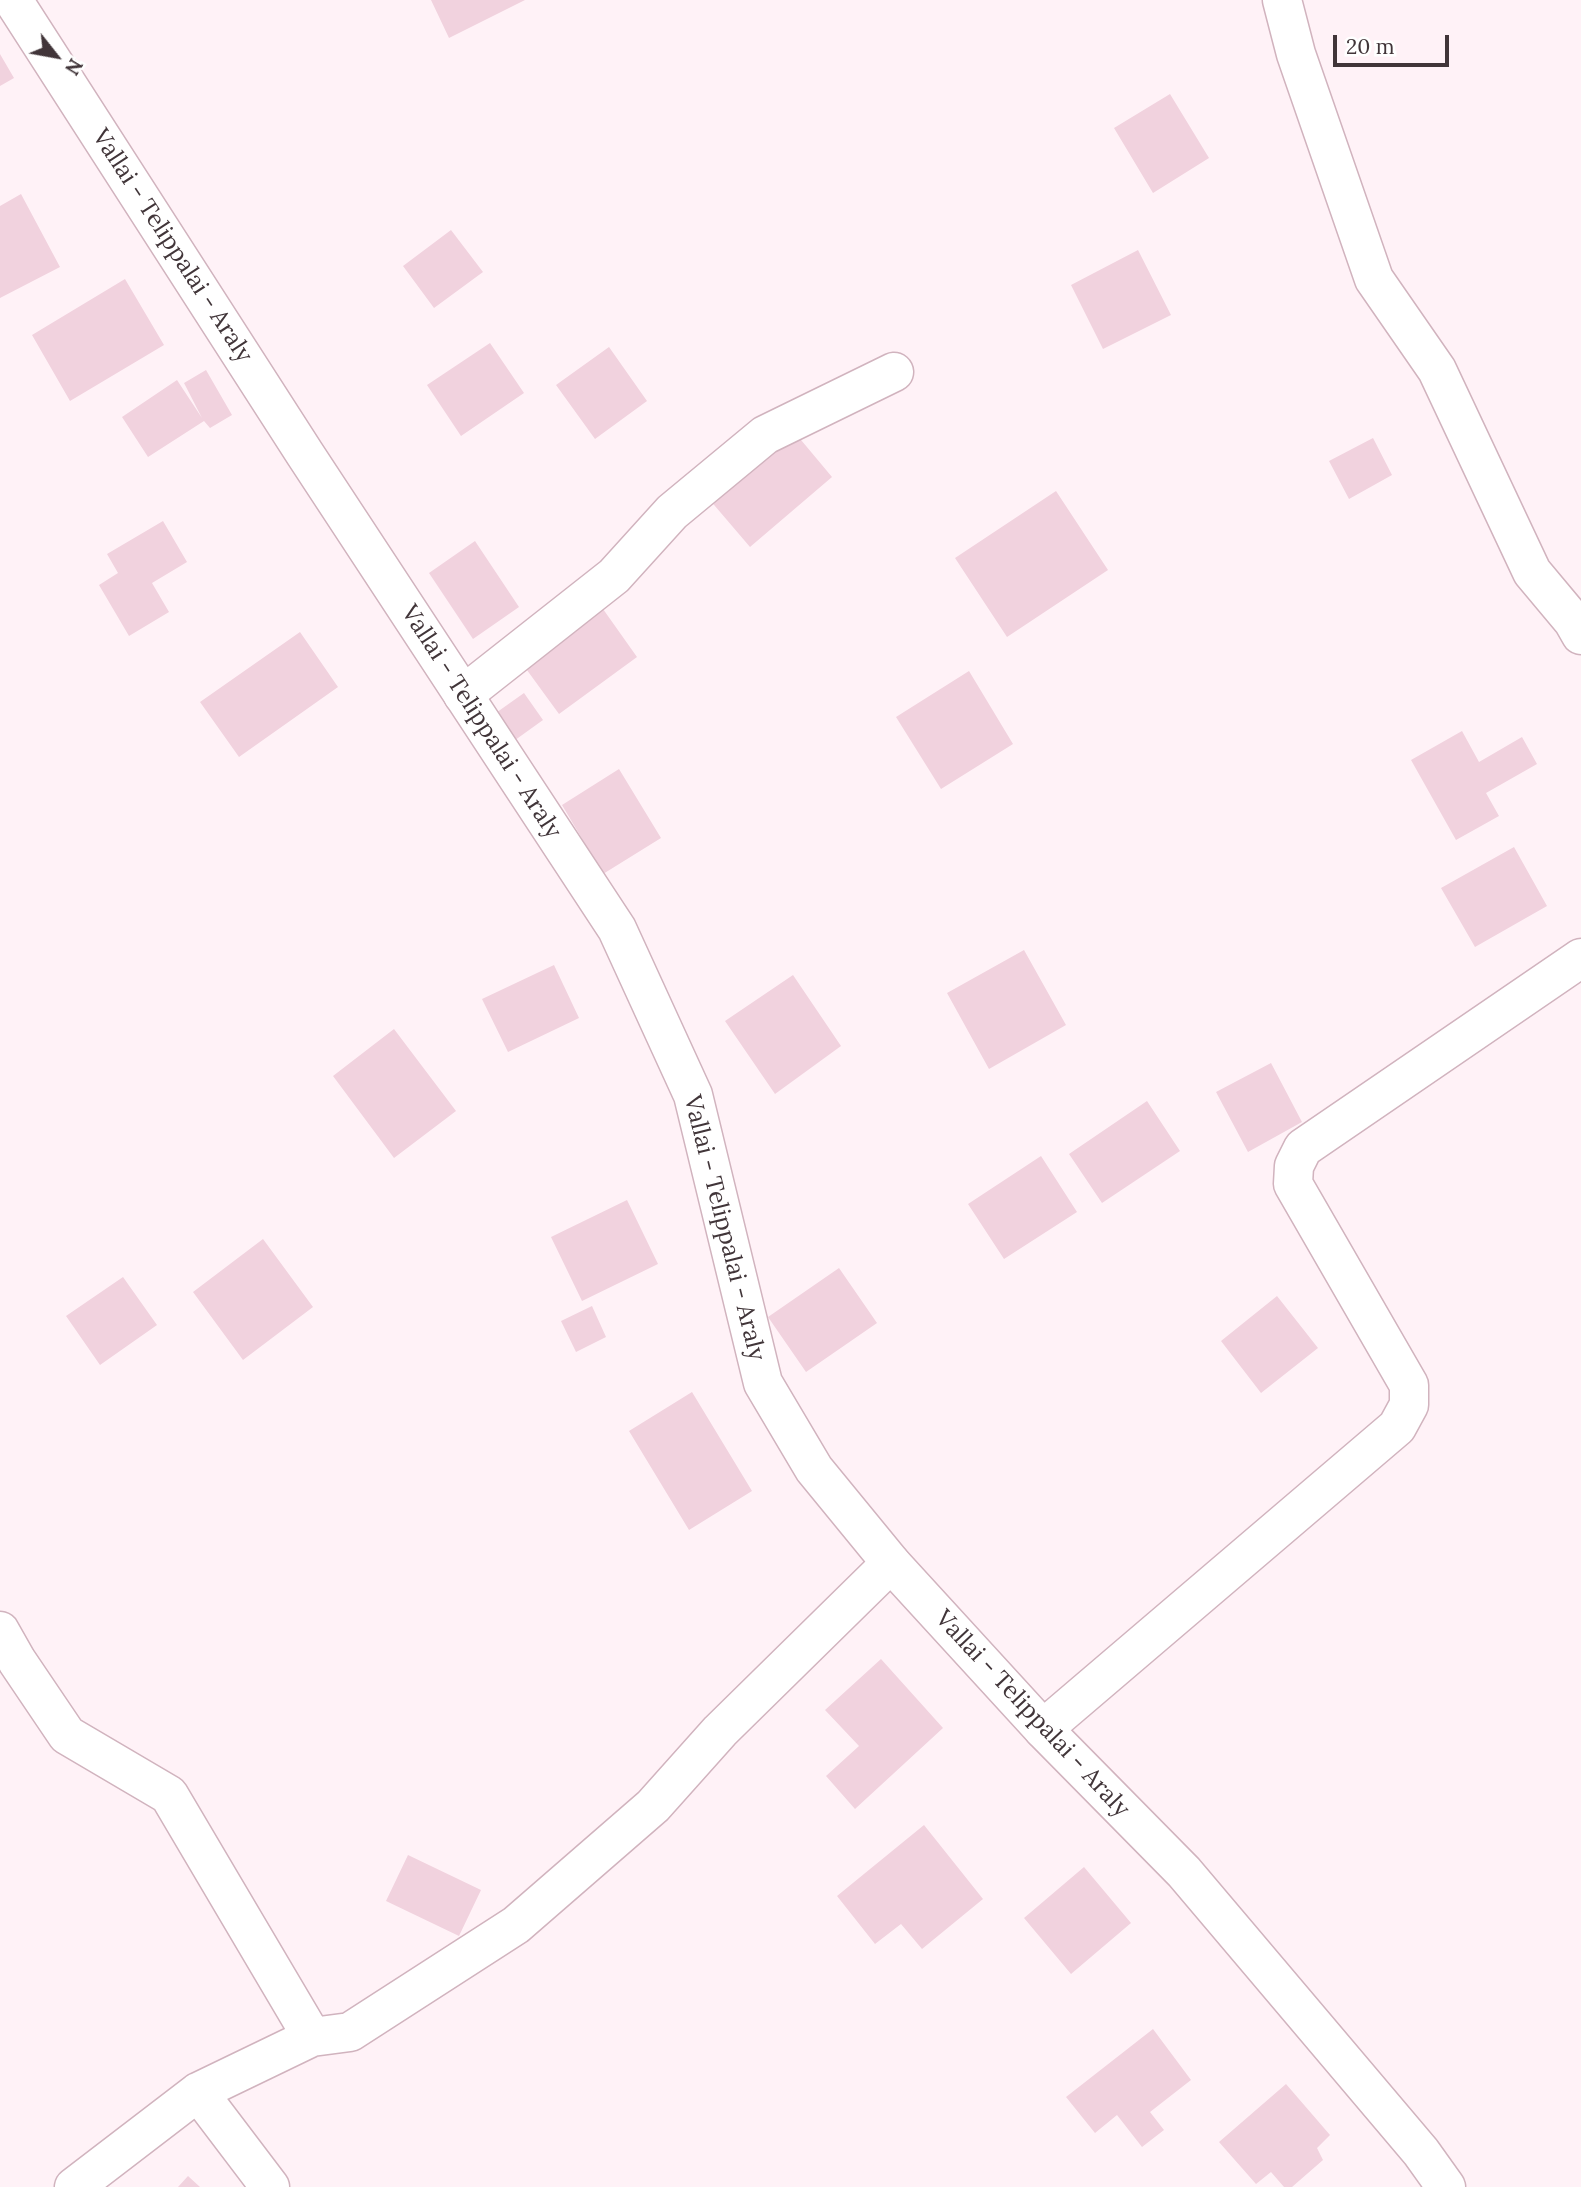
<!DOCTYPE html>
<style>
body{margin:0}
#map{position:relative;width:1581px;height:2187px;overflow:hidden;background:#fff2f7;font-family:Lora,serif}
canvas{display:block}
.north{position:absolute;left:21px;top:21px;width:70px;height:70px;-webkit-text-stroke:5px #fff;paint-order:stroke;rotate:121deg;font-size:19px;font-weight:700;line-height:28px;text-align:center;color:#413539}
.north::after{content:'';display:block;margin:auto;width:24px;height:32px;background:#413539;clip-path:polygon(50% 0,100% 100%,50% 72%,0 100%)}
.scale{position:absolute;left:1333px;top:35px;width:116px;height:32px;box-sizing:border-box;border:4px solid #413539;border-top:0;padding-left:9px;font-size:21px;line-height:24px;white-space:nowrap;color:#413539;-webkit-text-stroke:5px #fff;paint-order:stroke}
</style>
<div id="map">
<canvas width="1581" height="2187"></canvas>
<div class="north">N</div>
<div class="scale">20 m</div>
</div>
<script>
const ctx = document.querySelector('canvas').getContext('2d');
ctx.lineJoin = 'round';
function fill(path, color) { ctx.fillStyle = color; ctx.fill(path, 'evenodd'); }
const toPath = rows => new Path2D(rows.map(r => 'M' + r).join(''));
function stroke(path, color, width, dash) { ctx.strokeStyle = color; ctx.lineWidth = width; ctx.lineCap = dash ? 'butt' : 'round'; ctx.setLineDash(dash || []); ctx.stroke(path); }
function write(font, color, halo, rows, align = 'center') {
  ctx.font = font + ' Lora,serif'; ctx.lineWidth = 5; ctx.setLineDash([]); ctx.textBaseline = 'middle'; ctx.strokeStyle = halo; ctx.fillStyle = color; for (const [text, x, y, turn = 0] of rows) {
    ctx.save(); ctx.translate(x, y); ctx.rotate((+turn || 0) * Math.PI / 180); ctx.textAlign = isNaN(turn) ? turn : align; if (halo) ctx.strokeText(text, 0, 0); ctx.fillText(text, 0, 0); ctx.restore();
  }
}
fill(toPath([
 [431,0,525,0,449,38],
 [0,54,14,78,0,86],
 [1170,94,1209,158,1153,193,1114,128],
 [21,194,60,267,0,298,0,206],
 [451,230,483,272,434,308,403,266],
 [1138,250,1171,315,1103,349,1071,285],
 [125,279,164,345,70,401,32,335],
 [490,343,524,393,461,436,427,385],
 [609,347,647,401,595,439,556,385],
 [206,370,232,415,210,428,204,421,148,457,122,417,177,380,202,418,184,383],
 [791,428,832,477,750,547,709,499],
 [1373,438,1392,475,1349,499,1329,461],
 [1056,491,1108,570,1007,637,955,558],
 [163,521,187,562,152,583,169,612,129,636,99,585,118,573,107,554],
 [475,541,519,607,473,639,429,573],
 [603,609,637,657,559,714,524,666],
 [300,632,338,687,239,757,200,702],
 [969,671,1013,744,941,789,896,717],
 [524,693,543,720,511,743,493,715],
 [1462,731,1479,762,1522,737,1537,764,1486,793,1499,816,1456,840,1411,760],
 [619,769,661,838,603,874,562,805],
 [1514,847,1547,906,1475,947,1441,888],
 [1024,950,1066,1025,989,1069,947,993],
 [554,965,579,1018,508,1052,482,999],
 [793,975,841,1046,775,1094,725,1021],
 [394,1029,456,1111,394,1158,333,1076],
 [1271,1063,1302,1122,1248,1152,1216,1092],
 [1147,1101,1180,1151,1102,1203,1069,1154],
 [1041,1156,1077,1212,1004,1259,968,1204],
 [627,1200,658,1264,582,1301,551,1237],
 [263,1239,313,1307,243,1360,193,1292],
 [839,1268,877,1323,806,1372,768,1317],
 [123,1277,157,1325,100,1365,66,1316],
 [1277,1296,1318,1348,1261,1393,1221,1341],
 [592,1306,606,1337,576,1352,561,1321],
 [692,1392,752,1491,689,1530,629,1431],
 [881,1659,943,1728,855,1809,826,1776,859,1746,825,1710],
 [924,1825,983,1899,922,1949,901,1924,875,1944,837,1896],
 [408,1855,481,1890,459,1936,386,1901],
 [1084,1867,1131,1923,1071,1974,1024,1918],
 [1153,2029,1191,2080,1150,2112,1164,2130,1142,2147,1117,2115,1095,2133,1066,2097],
 [1286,2084,1330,2135,1317,2148,1323,2160,1292,2187,1284,2187,1271,2172,1256,2184,1219,2142],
 [188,2176,200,2187,178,2187]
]), '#f1d2de');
const street = toPath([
 [1282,0,1296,54,1374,279,1437,370,1532,572,1573,621,1581,635],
 [463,695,614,576,672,512,765,435,894,372],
 [0,1631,17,1661,67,1735,169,1795,312,2037],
 [1043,1729,1397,1427,1409,1405,1409,1385,1293,1184,1294,1166,1303,1148,1581,958],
 [198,2092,270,2187],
 [74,2187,198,2092,312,2037,350,2032,516,1925,653,1806,720,1731,891,1563]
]);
const secondary = toPath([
 [13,0,305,454,617,929,693,1095,763,1383,814,1469,891,1563,1043,1729,1184,1872,1421,2152,1446,2187]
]);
stroke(street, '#d1b3be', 41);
stroke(secondary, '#d1b3be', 41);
stroke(street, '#fff', 38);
stroke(secondary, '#fff', 38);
write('24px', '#413539', '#fff', [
 ["Vallai - Telippalai - Araly",172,246,57],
 ["Vallai - Telippalai - Araly",481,722,57],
 ["Vallai - Telippalai - Araly",724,1228,76],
 ["Vallai - Telippalai - Araly",1032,1714,47]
]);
</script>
